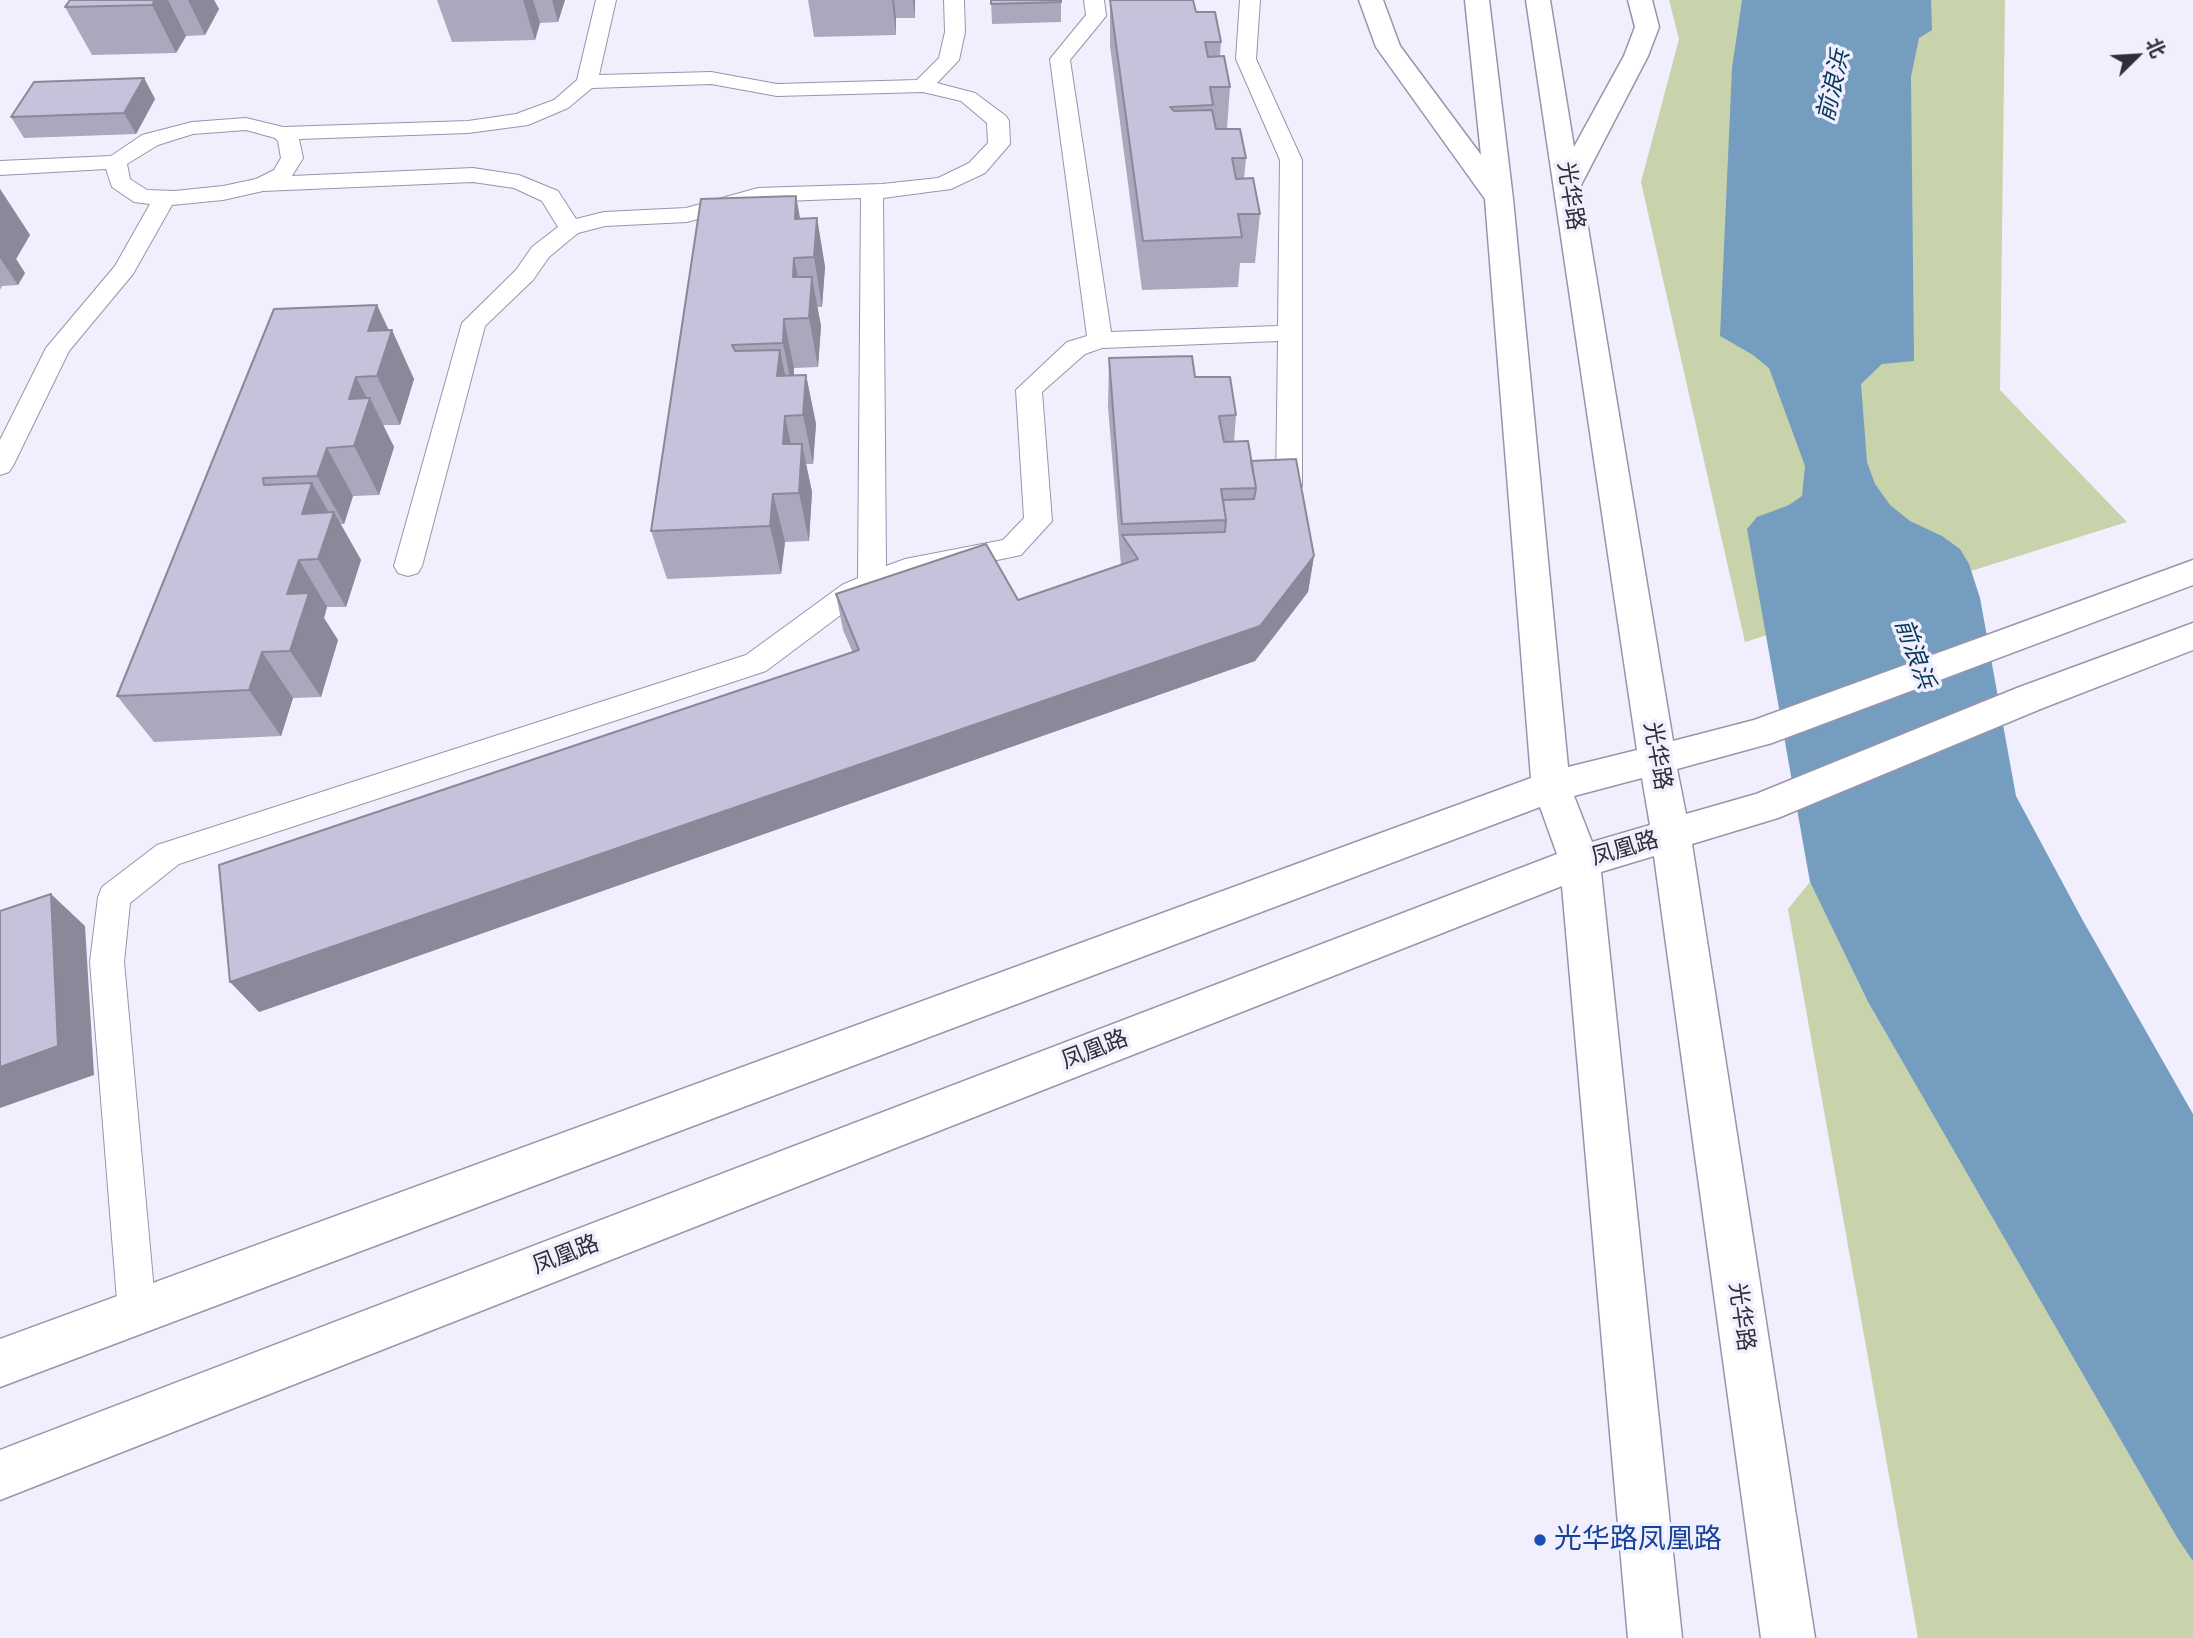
<!DOCTYPE html>
<meta charset="utf-8">
<style>
body{margin:0}
#map{position:relative;width:2193px;height:1638px;overflow:hidden;background:#f1effe;font-family:Merriweather,"Noto Sans SC",serif}
canvas{display:block}
.north{position:absolute;left:2102px;top:21px;width:70px;height:70px;-webkit-text-stroke:5px #f1effe;paint-order:stroke;rotate:66deg;font-size:19px;font-weight:700;line-height:28px;text-align:center;color:#2f2d37}
.north::after{content:'';display:block;margin:auto;width:24px;height:32px;background:#2f2d37;clip-path:polygon(50% 0,100% 100%,50% 72%,0 100%)}
</style>
<div id="map">
<canvas width="2193" height="1638"></canvas>
<div class="north">北</div>
</div>
<script>
const ctx = document.querySelector('canvas').getContext('2d');
ctx.lineJoin = 'round';
function fill(path, color) { ctx.fillStyle = color; ctx.fill(path, 'evenodd'); }
const toPath = rows => new Path2D(rows.map(r => 'M' + r).join(''));
function stroke(path, color, width, dash) { ctx.strokeStyle = color; ctx.lineWidth = width; ctx.lineCap = dash ? 'butt' : 'round'; ctx.setLineDash(dash || []); ctx.stroke(path); }
function write(font, color, halo, rows, align = 'center') {
  ctx.font = font + ' Merriweather,"Noto Sans SC",serif'; ctx.lineWidth = 7; ctx.setLineDash([]); ctx.textBaseline = 'middle'; ctx.strokeStyle = halo; ctx.fillStyle = color; for (const [text, x, y, turn = 0] of rows) {
    ctx.save(); ctx.translate(x, y); ctx.rotate((+turn || 0) * Math.PI / 180); ctx.textAlign = isNaN(turn) ? turn : align; if (halo) ctx.strokeText(text, 0, 0); ctx.fillText(text, 0, 0); ctx.restore();
  }
}
fill(toPath([
 [1669,0,2005,0,2000,390,2127,522,1745,642,1641,182,1679,39],
 [1810,882,1868,1002,2168,1521,2193,1557,2193,1638,1918,1638,1788,909]
]), '#c9d3ab');
fill(toPath([
 [1742,0,1931,0,1932,30,1919,38,1911,77,1914,361,1882,364,1861,384,1867,462,1875,484,1890,505,1910,521,1942,536,1960,549,1969,564,1980,598,2016,796,2082,919,2193,1114,2193,1561,2178,1539,1868,1002,1810,882,1747,529,1757,517,1789,505,1802,496,1805,466,1769,368,1753,355,1720,336,1732,68]
]), '#759dbf');
const lane = toPath([
 [596,0,616,0,599,75,711,72,777,84,917,80,939,58,945,32,944,0,964,0,965,32,959,60,937,83,975,93,1006,116,1009,121,1010,144,985,173,951,189,883,198,886,566,905,559,1003,540,1024,518,1016,390,1067,342,1087,336,1050,59,1086,15,1084,0,1104,0,1106,16,1070,60,1111,332,1278,326,1280,160,1236,59,1240,0,1260,0,1256,59,1302,160,1302,486,1298,493,1289,495,1280,493,1276,486,1278,341,1102,348,1085,354,1042,392,1052,521,1021,555,911,578,862,599,766,671,179,864,130,903,124,962,156,1313,151,1327,137,1332,123,1327,118,1313,90,962,98,897,102,887,157,845,746,655,842,585,858,578,861,198,759,202,687,222,605,226,578,233,549,257,533,280,485,326,422,566,418,573,408,576,398,573,394,566,462,323,516,270,532,247,558,227,542,201,514,188,473,182,263,191,223,200,172,205,133,274,69,351,13,466,9,472,0,475,0,440,46,348,115,266,150,204,134,202,112,187,106,169,0,175,0,161,111,156,142,135,192,122,246,118,283,127,468,121,516,114,554,100,577,80,596,0],
 [711,84,777,96,923,92,961,101,987,123,988,143,969,163,938,178,882,184,758,188,686,208,604,212,576,219,558,191,519,175,473,168,292,176,303,158,299,139,468,133,528,125,568,108,592,88,711,84],
 [246,130,275,138,278,141,281,158,274,170,256,179,223,186,175,191,147,190,130,179,127,164,158,145,193,134,246,130]
]);
const secondary = toPath([
 [1359,0,1383,0,1400,46,1481,155,1465,0,1489,0,1513,199,1568,767,1637,750,1526,0,1550,0,1574,147,1624,56,1635,27,1628,0,1652,0,1659,27,1648,56,1581,185,1673,741,1754,720,2193,560,2193,585,1772,743,1677,769,1686,814,1756,794,2017,688,2193,623,2193,650,2043,708,1778,818,1692,844,1815,1638,1761,1638,1654,856,1601,872,1682,1638,1628,1638,1562,886,0,1500,0,1450,1557,854,1540,807,0,1387,0,1339,1531,778,1485,199,1376,47,1359,0],
 [1642,778,1650,825,1592,842,1574,796,1642,778]
]);
stroke(lane, '#9994ac', 2);
stroke(secondary, '#9994ac', 3);
fill(lane, '#fff');
fill(secondary, '#fff');
fill(toPath([
 [70,0,214,0,219,9,205,35,186,36,176,53,92,55,65,7],
 [437,0,565,0,558,22,540,23,535,40,452,42],
 [808,0,915,0,915,18,896,18,896,35,814,37],
 [991,0,1061,0,1061,22,992,24],
 [1110,0,1221,42,1220,56,1230,87,1227,129,1246,158,1244,179,1260,214,1255,263,1240,263,1238,287,1142,290,1110,46],
 [144,78,155,99,136,134,24,138,11,117],
 [0,189,30,235,16,259,25,273,18,285,2,286,0,290],
 [701,199,800,218,817,218,825,267,822,307,817,307,821,326,818,367,794,368,794,376,806,375,816,424,813,464,806,464,812,492,809,541,785,542,781,574,667,579,651,531],
 [377,305,389,330,414,379,400,425,383,425,394,447,379,495,353,496,344,524,340,524,361,560,346,607,327,607,324,618,338,640,321,697,293,698,281,736,154,742,117,696],
 [1109,358,1195,377,1236,415,1234,442,1251,461,1314,556,1308,592,1255,661,259,1012,853,653,843,630,836,594,1018,600,1121,565,1108,407]
]), '#aba7bc');
fill(toPath([
 [155,0,168,0,186,36,176,53,152,5],
 [188,0,214,0,219,9,205,35],
 [523,0,533,0,540,23,535,40],
 [552,0,565,0,558,22],
 [892,0,894,0,896,18,896,35],
 [913,0,915,0,915,18],
 [144,78,155,99,136,134,124,113],
 [0,189,30,235,16,259,25,273,18,285,0,258],
 [796,196,805,245,795,219],
 [817,218,825,267,822,307,814,257],
 [794,258,804,307,793,277],
 [812,277,821,326,818,367,809,318],
 [377,305,390,334,392,330,414,379,400,425,377,376,368,331],
 [784,319,794,368,793,392,783,343],
 [780,350,790,399,777,376],
 [806,375,816,424,813,464,803,415],
 [356,377,369,402,370,398,394,447,379,495,354,446,349,399],
 [785,416,795,464,783,444],
 [802,444,812,492,809,541,799,493],
 [327,448,353,496,344,524,317,476],
 [312,483,332,518,334,512,361,560,346,607,318,559,302,514],
 [773,494,785,542,781,574,770,526],
 [1314,556,1308,592,1255,661,259,1012,230,982],
 [299,560,327,607,324,618,338,640,321,697,290,651,287,594],
 [262,652,293,698,281,736,249,690],
 [51,894,85,926,94,1075,0,1108,0,1067]
]), '#8b8899');
const building = toPath([
 [70,0,155,0,152,5,65,7,70,0],
 [991,0,1061,0,1061,2,991,4,991,0],
 [1110,0,1193,0,1196,12,1215,12,1221,42,1205,42,1208,57,1224,56,1230,87,1210,87,1213,105,1170,107,1174,111,1212,110,1216,129,1240,129,1246,158,1232,158,1236,179,1253,178,1260,214,1238,214,1242,237,1143,241,1110,0],
 [144,78,124,113,11,117,34,82,144,78],
 [796,196,795,219,817,218,814,257,794,258,793,277,812,277,809,318,784,319,783,343,732,345,735,351,780,350,777,376,806,375,803,415,785,416,783,444,802,444,799,493,773,494,770,526,651,531,701,199,796,196],
 [377,305,368,331,392,330,377,376,356,377,349,399,370,398,354,446,327,448,317,476,263,478,264,485,312,483,302,514,334,512,318,559,299,560,287,594,309,593,290,651,262,652,249,690,117,696,274,309,377,305],
 [1192,356,1195,377,1230,377,1236,415,1219,416,1224,442,1248,441,1256,488,1221,489,1226,520,1122,524,1109,358,1192,356],
 [1296,459,1314,556,1260,626,230,982,219,865,859,650,836,594,986,544,1018,600,1138,559,1122,535,1225,532,1226,520,1223,500,1254,499,1256,488,1251,461,1296,459],
 [51,894,58,1046,0,1067,0,911,51,894]
]);
fill(building, '#c7c2db');
stroke(building, '#8b8899', 2);
for (const [x, y, r, color] of [
 [1540,1540,7,"#1a4fb4"]
]) { const dot = new Path2D(); dot.arc(x, y, r, 0, 2 * Math.PI); ctx.fillStyle = color; ctx.fill(dot); stroke(dot, '#f1effe', 2.5); }
write('23px', '#2f2d37', '#f1effe', [
 ["光华路",1570,196,81],
 ["光华路",1657,756,80],
 ["凤凰路",1625,849,-16],
 ["凤凰路",1095,1050,-21],
 ["凤凰路",566,1255,-21],
 ["光华路",1741,1317,82]
]);
write('italic 24px', '#07395b', '#f1effe', [
 ["前浪浜",1834,86,-77],
 ["前浪浜",1914,654,70]
]);
write('28px', '#164399', '#f1effe', [
 ["光华路凤凰路",1554,1540]
], 'left');
</script>
